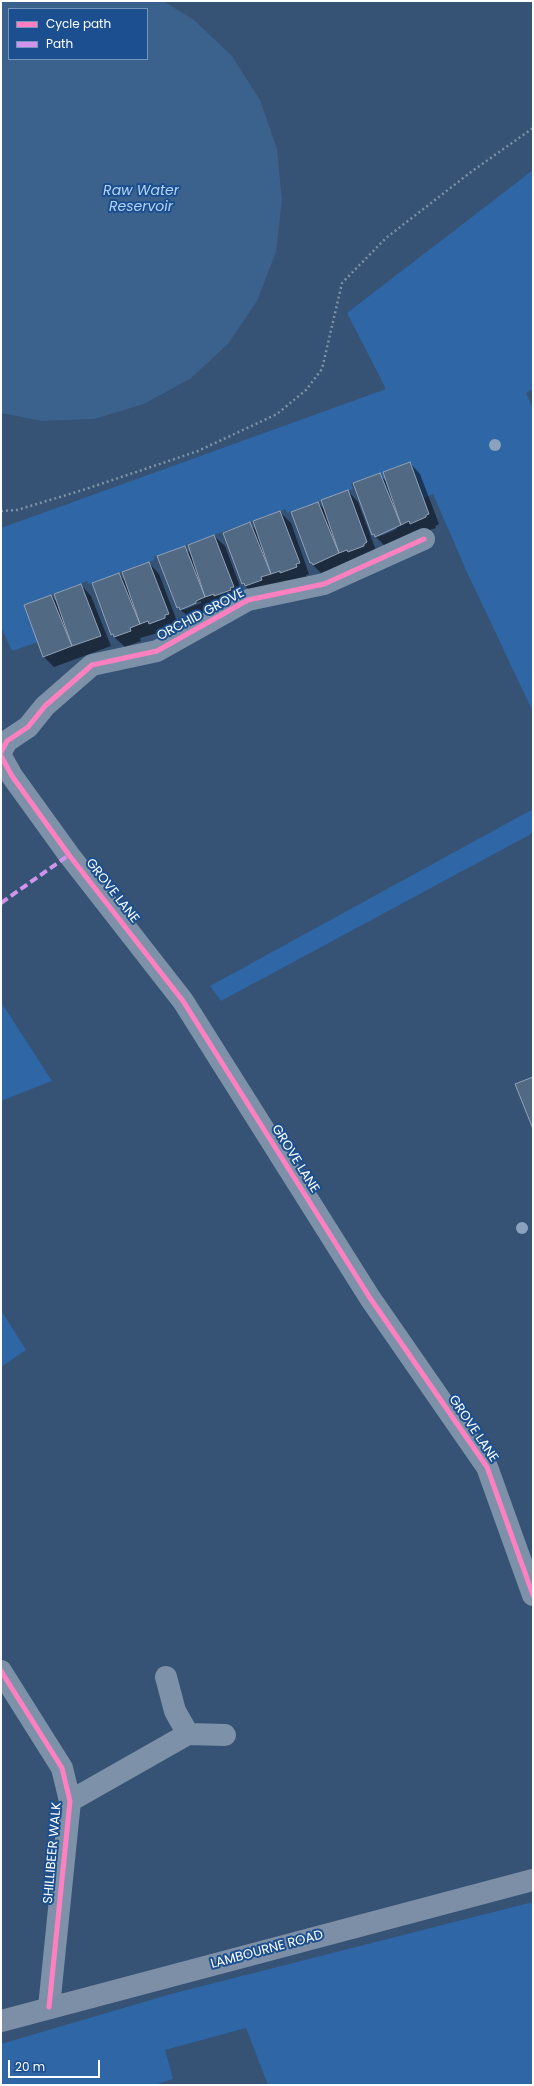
<!DOCTYPE html>
<style>
body{margin:0}
#map{position:relative;width:534px;height:2086px;overflow:hidden;background:#365274;font-family:Poppins,sans-serif}
canvas{display:block}
.frame{position:absolute;inset:0;border:2px solid #fff;pointer-events:none}
.legend{position:absolute;left:8px;top:8px;width:140px;height:52px;box-sizing:border-box;background:#1b4f8f;border:1px solid #7695bc;margin:0;padding:5px 7px;list-style:none;font-size:12px;color:#fff}
.legend li{display:flex;align-items:center;gap:8px;height:20px}
.legend b{width:20px;border:1px solid #7695bc}
.scale{position:absolute;left:8px;top:2060px;width:92px;height:18px;box-sizing:border-box;border:2px solid #fff;border-top:0;padding-left:5px;font-size:12px;line-height:14px;white-space:nowrap;color:#fff;-webkit-text-stroke:3px #1b4f8f;paint-order:stroke}
</style>
<div id="map">
<canvas width="534" height="2086"></canvas>
<div class="frame"></div>
<ul class="legend">
<li><b style="height:5px;background:#ff80c0"></b>Cycle path</li>
<li><b style="height:5px;background:#d193ec"></b>Path</li>
</ul>
<div class="scale">20 m</div>
</div>
<script>
const ctx = document.querySelector('canvas').getContext('2d');
ctx.lineJoin = 'round';
function fill(path, color) { ctx.fillStyle = color; ctx.fill(path, 'evenodd'); }
const toPath = rows => new Path2D(rows.map(r => 'M' + r).join(''));
function stroke(path, color, width, dash) { ctx.strokeStyle = color; ctx.lineWidth = width; ctx.lineCap = dash ? 'butt' : 'round'; ctx.setLineDash(dash || []); ctx.stroke(path); }
function write(font, color, halo, rows, align = 'center') {
  ctx.font = font + ' Poppins,sans-serif'; ctx.lineWidth = 4; ctx.setLineDash([]); ctx.textBaseline = 'middle'; ctx.strokeStyle = halo; ctx.fillStyle = color; for (const [text, x, y, turn = 0] of rows) {
    ctx.save(); ctx.translate(x, y); ctx.rotate((+turn || 0) * Math.PI / 180); ctx.textAlign = isNaN(turn) ? turn : align; if (halo) ctx.strokeText(text, 0, 0); ctx.fillText(text, 0, 0); ctx.restore();
  }
}
fill(toPath([
 [533,170,533,389,526,393,533,408,533,712,466,570,433,494,424,498,410,462,383,472,392,497,389,498,379,473,352,483,351,484,353,489,318,502,287,513,285,509,154,557,154,560,92,583,88,584,87,581,24,605,38,642,12,651,1,627,1,528,386,389,347,313],
 [533,809,533,833,221,1001,210,986],
 [1,1002,52,1081,1,1101],
 [1,1310,26,1350,1,1367],
 [533,1902,533,2085,268,2085,246,2028,165,2050,173,2079,154,2085,1,2085,1,2044,171,1994]
]), '#2f66a5');
fill(toPath([
 [1,1,163,1,194,20,232,56,260,100,277,149,282,200,276,252,257,301,228,344,190,379,144,404,94,419,42,421,1,413],
 [9,9,147,9,147,59,9,59]
]), '#3b618d');
fill(toPath([
 [410,463,420,474,439,524,435,526,436,528,401,539,386,547,373,534,379,474,389,484],
 [396,527,397,529,378,537,378,535],
 [348,491,358,502,377,553,321,573,311,563,318,503,327,512],
 [280,512,291,523,309,574,306,575,307,577,254,594,243,584,224,533,250,524,259,533],
 [214,536,225,546,244,597,191,619,177,607,184,547,193,556],
 [201,601,201,603,183,610,183,607],
 [149,563,159,574,178,624,175,626,175,628,140,638,141,641,125,647,112,635,119,574,128,584],
 [81,585,91,596,111,646,54,667,44,657,51,596,60,605]
]), '#0007');
const building = toPath([
 [410,462,429,514,426,515,426,517,410,524,409,521,401,525,383,472,410,462],
 [380,473,401,525,375,537,374,534,372,535,353,483,380,473],
 [348,490,367,542,364,544,364,546,348,552,347,550,339,553,321,500,348,490],
 [318,502,339,553,313,565,312,563,310,563,291,512,318,502],
 [280,511,300,563,296,564,297,567,280,573,280,571,271,574,253,521,280,511],
 [250,522,271,574,261,577,262,580,245,586,244,583,242,584,223,533,250,522],
 [214,535,234,587,230,588,231,590,214,596,214,594,205,597,188,545,214,535],
 [185,546,205,597,196,601,196,603,180,610,179,607,177,608,157,556,185,546],
 [149,562,169,614,165,615,165,618,149,624,148,621,140,624,122,572,149,562],
 [119,573,140,624,130,628,131,631,114,637,113,634,111,635,92,583,119,573],
 [81,584,101,636,72,646,54,594,81,584],
 [51,595,72,646,43,657,24,605,51,595],
 [533,1077,533,1129,515,1084,533,1077]
]);
fill(building, '#526984');
stroke(building, '#92a2b6', 1);
stroke(toPath([
 [1,511,17,510,86,489,198,451,277,414,306,390,322,369,342,283,386,238,471,172,533,128]
]), '#7d92a8', 2.5, [2, 3]);
stroke(toPath([
 [1,752,7,741,28,727,45,706,92,665,157,651,248,600,324,584,424,539],
 [1,756,12,776,69,855,183,1001,370,1298,487,1467,533,1595],
 [1,1671,62,1768,70,1801,49,2007],
 [166,1677,175,1711,188,1734],
 [70,1801,188,1734,225,1735]
]), '#7d92a8', 22);
stroke(toPath([
 [1,2021,533,1880]
]), '#7d8ea7', 22);
stroke(toPath([
 [1,903,69,855]
]), '#d193ec', 4, [8, 4]);
stroke(toPath([
 [1,752,7,741,28,727,45,706,92,665,157,651,248,600,324,584,424,539],
 [1,756,12,776,69,855,183,1001,370,1298,487,1467,533,1595],
 [1,1671,62,1768,70,1801,49,2007]
]), '#ff80c0', 5);
ctx.fillStyle = '#8aa2be';
for (const [x, y] of [
 [495,445],
 [522,1228]
]) { ctx.beginPath(); ctx.arc(x, y, 6, 0, 2 * Math.PI); ctx.fill(); }
write('13px', '#fff', '#1b4f8f', [
 ["ORCHID GROVE",201,615,-28],
 ["GROVE LANE",112,891,52],
 ["GROVE LANE",295,1159,58],
 ["GROVE LANE",473,1429,56],
 ["SHILLIBEER WALK",53,1853,-85],
 ["LAMBOURNE ROAD",267,1950,-15]
]);
write('italic 14px', '#b5d3f5', '#1b4f8f', [
 ["Raw Water",141,191],
 ["Reservoir",141,207]
]);
</script>
